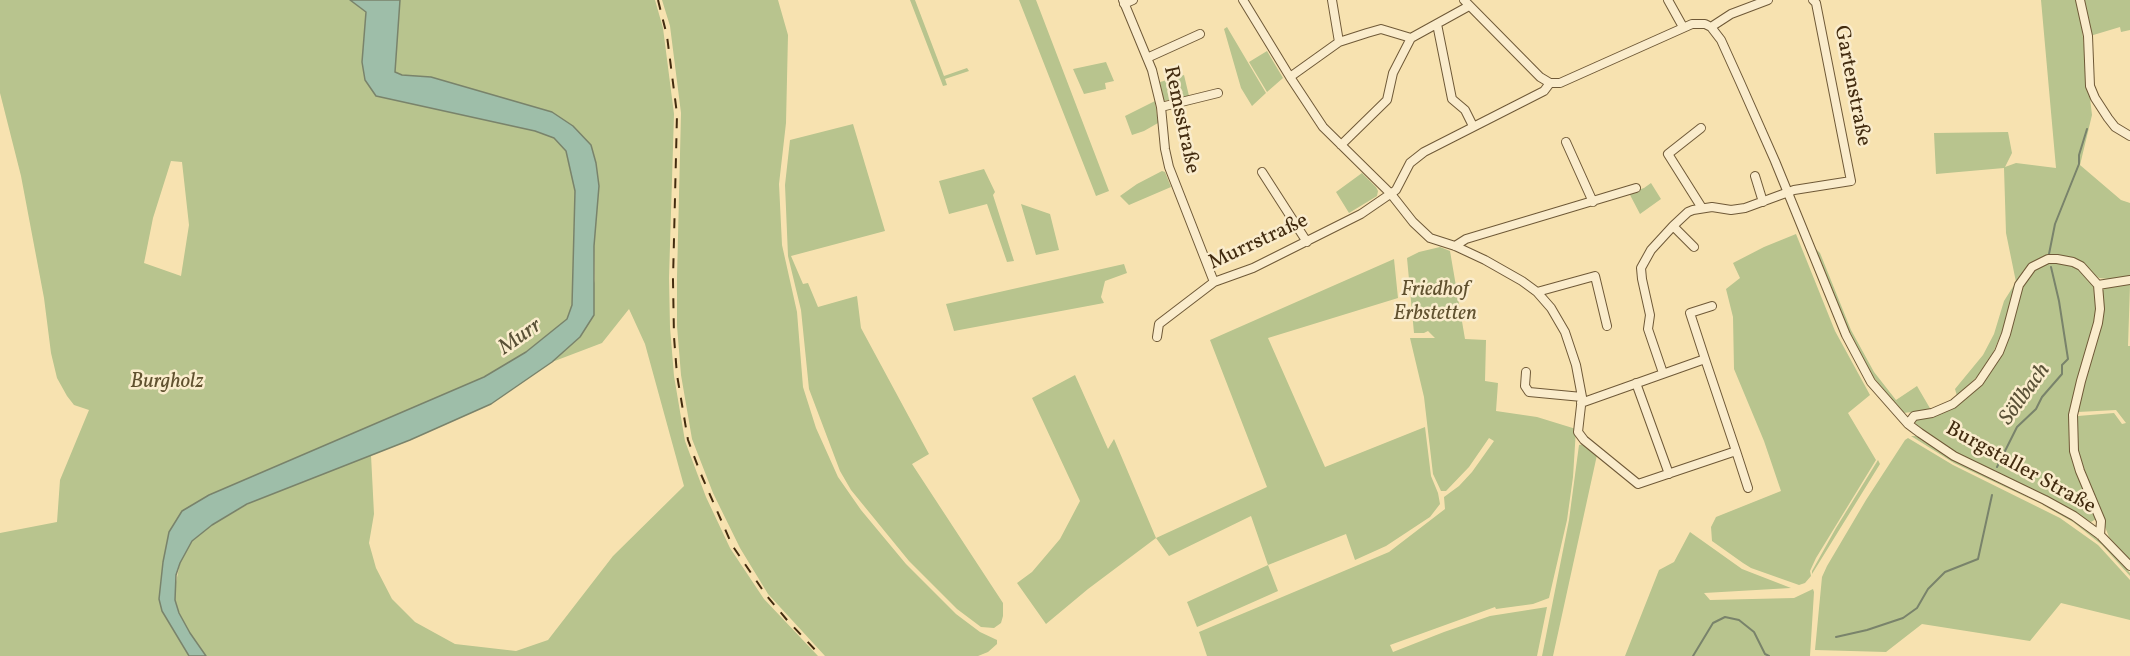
<!DOCTYPE html>
<meta charset="utf-8">
<style>
body{margin:0}
canvas{display:block;background:#f7e2b0}
</style>
<canvas width="2130" height="656"></canvas>
<script>
const ctx = document.querySelector('canvas').getContext('2d');
ctx.lineJoin = 'round';
function fill(path, color) { ctx.fillStyle = color; ctx.fill(path, 'evenodd'); }
const toPath = rows => new Path2D(rows.map(r => 'M' + r).join(''));
function stroke(path, color, width, dash) { ctx.strokeStyle = color; ctx.lineWidth = width; ctx.lineCap = dash ? 'butt' : 'round'; ctx.setLineDash(dash || []); ctx.stroke(path); }
function write(font, color, halo, rows, align = 'center') {
  ctx.font = font + ' Vollkorn,serif'; ctx.lineWidth = 5; ctx.setLineDash([]); ctx.textBaseline = 'middle'; ctx.strokeStyle = halo; ctx.fillStyle = color; for (const [text, x, y, turn = 0] of rows) {
    ctx.save(); ctx.translate(x, y); ctx.rotate((+turn || 0) * Math.PI / 180); ctx.textAlign = isNaN(turn) ? turn : align; if (halo) ctx.strokeText(text, 0, 0); ctx.fillText(text, 0, 0); ctx.restore();
  }
}
fill(toPath([
 [0,0,350,0,366,12,362,62,554,138,566,151,575,191,572,305,567,319,526,352,484,377,209,495,182,512,169,532,163,562,159,599,162,611,189,656,0,656,0,533,57,522,60,480,89,410,74,405,67,396,57,378,51,353,44,298,21,176,0,93],
 [171,161,182,162,189,225,181,276,144,263,153,218],
 [400,0,655,0,663,28,674,114,669,278,670,327,674,376,685,441,706,497,730,548,764,599,818,656,206,656,190,633,179,613,175,600,175,587,180,563,192,541,212,525,250,503,371,455,374,514,369,543,376,568,392,599,415,622,455,644,516,651,548,640,613,556,684,486,645,344,629,309,602,343,552,362,580,337,595,280,591,145,431,77,402,75,395,72],
 [662,0,778,0,788,35,786,123,779,184,782,245,797,312,803,387,816,428,838,477,861,510,906,564,956,614,980,632,997,640,997,644,988,652,978,656,825,656,768,594,740,548,713,493,692,439,681,375,677,326,677,277,681,113,670,26],
 [910,0,915,0,944,76,967,68,969,71,945,79,947,85,943,86],
 [1019,0,1036,0,1109,191,1096,196],
 [2041,0,2076,0,2080,12,2092,115,2080,165,2121,200,2130,203,2130,275,2118,280,2099,278,2078,262,2052,256,2039,259,2032,263,2016,282,2004,327,1990,360,1979,375,1957,396,1955,389,1983,355,1994,334,2004,301,2016,282,2006,233,2004,168,1936,174,1934,133,2008,132,2012,153,2005,167,2016,163,2056,168],
 [2083,0,2130,0,2130,30,2121,32,2120,27,2090,36],
 [1227,27,1266,93,1252,106,1241,88,1224,29],
 [1267,51,1283,78,1267,92,1249,62],
 [1106,62,1114,81,1105,83,1106,89,1084,94,1073,69],
 [1184,75,1189,96,1164,101,1160,82],
 [1155,101,1158,123,1144,131,1132,135,1125,116],
 [853,124,885,231,791,256,803,284,808,283,818,307,857,296,861,328,929,454,912,464,1003,603,1003,616,1001,623,994,628,981,627,957,609,909,561,851,490,840,471,809,389,801,310,788,256,785,185,790,140],
 [984,169,995,192,993,195,1014,261,1007,262,987,204,949,214,939,181],
 [1162,171,1165,172,1171,187,1129,205,1120,196,1137,184],
 [1362,173,1376,187,1378,191,1377,196,1349,213,1336,192],
 [1651,183,1661,199,1640,214,1629,193,1644,188],
 [1021,204,1050,214,1059,250,1036,255],
 [1796,234,1835,331,1870,395,1848,413,1876,460,1816,558,1810,571,1811,576,1805,583,1799,585,1751,568,1743,563,1712,541,1711,527,1716,517,1781,491,1764,441,1734,369,1733,317,1726,289,1740,278,1733,263,1764,247],
 [1440,247,1450,251,1465,339,1486,340,1485,381,1498,383,1496,411,1537,417,1576,429,1573,477,1567,520,1549,598,1533,604,1496,609,1495,607,1390,645,1393,652,1444,632,1490,616,1547,607,1537,656,1207,656,1199,632,1389,552,1445,509,1444,497,1459,486,1472,472,1494,441,1489,438,1469,467,1446,491,1441,491,1433,474,1424,397,1410,338,1435,338,1428,331,1424,333,1414,333,1407,258,1419,252],
 [1814,247,1820,253,1851,330,1874,372,1896,400,1917,386,1931,410,1903,413,1871,374,1848,333,1813,248],
 [1394,259,1398,298,1268,338,1325,467,1425,427,1431,476,1438,493,1440,504,1430,517,1386,546,1355,560,1346,534,1268,565,1278,591,1197,627,1187,602,1268,565,1251,516,1169,556,1156,538,1088,589,1046,624,1017,583,1032,572,1060,539,1080,501,1032,398,1075,375,1108,449,1114,439,1156,538,1267,487,1210,340],
 [2061,261,2080,269,2093,283,2096,306,2093,331,2078,376,2069,418,2070,437,2096,516,2096,519,2091,522,2042,494,1951,450,1932,438,1915,423,1915,420,1949,409,1966,399,1982,383,1999,360,2006,343,2024,280,2031,272,2048,262],
 [1124,264,1127,273,1105,281,1101,297,1104,303,954,331,946,304],
 [2127,284,2130,285,2128,346,2130,346,2130,561,2109,537,2083,471,2076,446,2076,419,2078,416,2114,413,2122,424,2126,423,2116,410,2078,412,2102,292,2105,287],
 [1911,436,1916,436,1949,458,2069,518,2103,543,2121,562,2130,573,2130,576,2102,545,2073,522,2039,503,1954,463],
 [1908,438,1953,465,2060,518,2098,545,2130,580,2130,620,2061,603,2030,641,1922,624,1886,652,1815,650,1822,577,1827,566,1866,500,1905,440],
 [1584,444,1597,455,1553,656,1542,656,1569,520,1579,445],
 [1878,460,1880,464,1812,574,1812,571,1836,528],
 [1690,532,1742,569,1791,588,1704,593,1710,600,1794,598,1813,589,1814,592,1810,656,1625,656,1659,570,1674,562]
]), '#b8c48e');
const water = toPath([
 [350,0,400,0,395,72,402,75,431,77,552,112,573,126,591,145,596,163,599,186,594,246,594,315,580,337,552,362,491,404,410,440,247,504,212,525,192,541,180,563,176,575,175,600,179,613,190,633,206,656,189,656,162,611,159,599,163,562,169,532,182,511,209,495,484,377,526,352,567,319,572,305,575,191,566,151,554,138,535,131,376,96,365,80,362,62,366,12,350,0]
]);
fill(water, '#9ebea9');
stroke(water, '#79836b', 1.5);
stroke(toPath([
 [2049,254,2055,224,2079,164,2079,155,2087,129],
 [1997,467,2017,427,2036,409,2042,397,2062,374,2062,365,2068,359,2059,301,2051,267],
 [1836,637,1867,630,1903,618,1917,608,1928,589,1945,572,1978,559,1992,495],
 [1693,656,1713,623,1725,617,1739,620,1754,632,1765,654,1769,656]
]), '#79836b', 2);
const minor = toPath([
 [1123,0,1152,70,1161,107,1165,149,1169,167,1214,282],
 [1243,0,1290,77,1323,127,1391,194,1413,222,1430,238,1455,246,1485,260,1522,281,1537,292,1551,308,1565,332,1576,365,1582,397,1578,432,1584,440,1638,484,1736,451,1705,359,1581,403],
 [1332,0,1339,42],
 [1464,0,1540,77,1550,83,1560,83,1692,24,1705,24,1711,27],
 [1668,0,1683,27],
 [2080,0,2088,36,2090,86,2095,98,2108,118,2115,127,2130,136],
 [1124,4,1133,0],
 [1437,24,1452,99,1465,110,1473,126],
 [1711,27,1721,40,1740,82,1775,161,1846,335,1871,382,1908,424,1920,433,1954,456,2045,500,2074,516,2100,535,2130,566],
 [1711,27,1731,14,1768,0],
 [1147,58,1200,34],
 [1290,77,1339,42,1367,33,1381,29,1411,38],
 [1161,107,1218,93],
 [1701,128,1668,154,1702,208],
 [1566,142,1593,202],
 [1341,145,1387,100,1393,73,1411,38,1469,6],
 [1262,172,1307,242],
 [1755,176,1763,202],
 [1673,226,1694,247],
 [1455,246,1466,239,1636,188],
 [2098,285,2130,280],
 [1537,292,1595,276,1607,326],
 [1157,337,1159,324,1214,282,1253,268,1361,214,1396,190,1410,163,1424,152,1544,91,1550,83],
 [1705,359,1690,313,1712,306],
 [1526,372,1525,386,1529,392,1582,397],
 [1663,373,1648,329,1650,315,1642,279,1641,268,1651,250,1673,226,1688,212,1693,210,1712,207,1731,210,1745,208,1794,190,1851,181,1816,3,1813,0],
 [1636,383,1669,474],
 [1908,424,1914,416,1932,413,1953,404,1979,382,1999,352,2006,334,2019,285,2032,267,2048,259,2057,259,2073,262,2081,266,2098,285,2100,309,2098,323,2081,381,2073,415,2074,451,2080,471,2101,521,2100,535],
 [1736,451,1748,488]
]);
stroke(minor, '#6f5937', 10);
stroke(minor, '#faeccc', 8);
stroke(toPath([
 [658,0,667,36,677,114,673,280,674,337,677,375,688,440,700,472,732,545,766,595,787,620,821,656]
]), '#422b0f', 2, [10, 10]);
write('21px', '#422b0f', '#faeccc', [
 ["Gartenstraße",1851,86,79],
 ["Remsstraße",1180,120,78],
 ["Murrstraße",1259,243,-25],
 ["Burgstaller Straße",2020,469,29]
]);
write('italic 21px', '#60512f', '#faeccc', [
 ["Friedhof",1435,291],
 ["Erbstetten",1435,315],
 ["Burgholz",167,383]
]);
write('italic 22px', '#595036', '#faeccc', [
 ["Murr",521,338,-35],
 ["Söllbach",2026,395,-54]
]);
</script>
